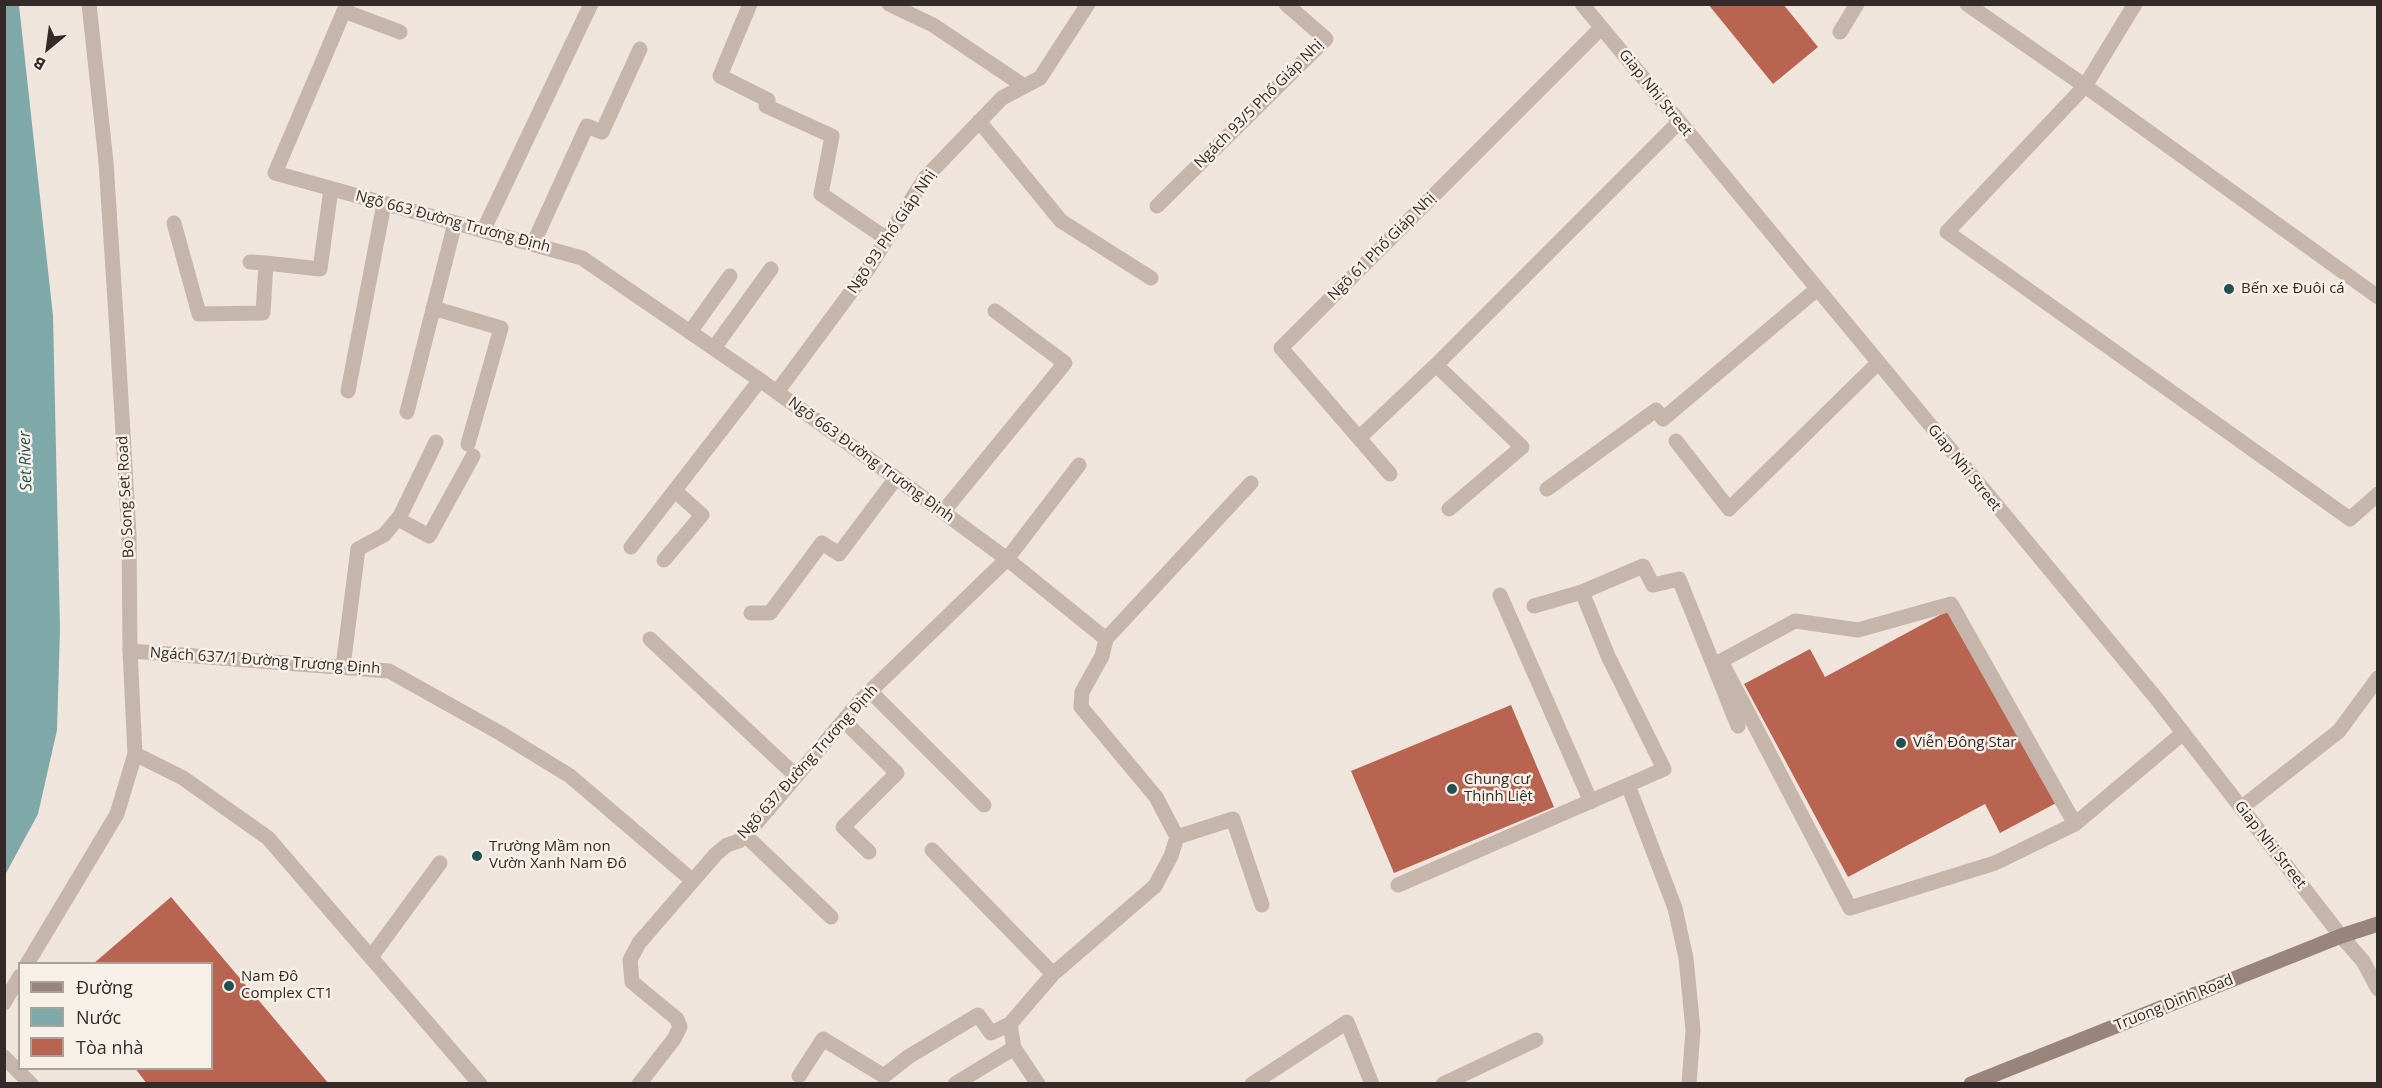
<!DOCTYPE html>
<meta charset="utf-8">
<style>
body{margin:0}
#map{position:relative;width:2382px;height:1088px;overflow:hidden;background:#efe5dd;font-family:"Open Sans",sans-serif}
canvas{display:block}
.frame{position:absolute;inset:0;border:6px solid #342b29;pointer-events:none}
.legend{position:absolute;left:18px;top:962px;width:195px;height:108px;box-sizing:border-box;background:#f7f0e8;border:2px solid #a9a19c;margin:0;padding:8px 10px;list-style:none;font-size:18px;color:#342b29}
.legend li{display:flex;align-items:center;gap:12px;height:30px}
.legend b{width:30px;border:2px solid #a9a19c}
.north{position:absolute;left:18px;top:18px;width:60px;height:60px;-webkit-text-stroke:4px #f7f0e8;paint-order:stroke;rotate:209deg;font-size:16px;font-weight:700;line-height:24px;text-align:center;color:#342b29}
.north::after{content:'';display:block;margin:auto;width:21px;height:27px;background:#342b29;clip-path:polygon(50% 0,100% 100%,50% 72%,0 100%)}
</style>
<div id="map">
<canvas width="2382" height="1088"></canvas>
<div class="frame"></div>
<ul class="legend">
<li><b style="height:8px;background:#99847b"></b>Đường</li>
<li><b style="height:16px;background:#7fa9a8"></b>Nước</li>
<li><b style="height:16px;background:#b96351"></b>Tòa nhà</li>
</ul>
<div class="north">B</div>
</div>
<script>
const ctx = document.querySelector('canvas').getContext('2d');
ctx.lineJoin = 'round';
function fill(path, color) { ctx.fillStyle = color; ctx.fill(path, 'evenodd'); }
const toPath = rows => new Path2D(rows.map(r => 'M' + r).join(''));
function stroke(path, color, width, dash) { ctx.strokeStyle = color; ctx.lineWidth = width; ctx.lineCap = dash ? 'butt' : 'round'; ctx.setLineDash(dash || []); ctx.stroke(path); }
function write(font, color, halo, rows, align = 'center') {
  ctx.font = font + ' "Open Sans",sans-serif'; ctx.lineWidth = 5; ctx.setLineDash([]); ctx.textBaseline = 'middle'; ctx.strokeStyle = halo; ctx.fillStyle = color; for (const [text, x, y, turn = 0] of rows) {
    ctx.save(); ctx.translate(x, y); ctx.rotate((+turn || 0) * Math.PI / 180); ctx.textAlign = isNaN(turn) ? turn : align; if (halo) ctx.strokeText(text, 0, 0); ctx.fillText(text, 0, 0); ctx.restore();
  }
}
fill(toPath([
 [19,5,53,316,60,629,57,730,38,814,5,875,4,5]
]), '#7fa9a8');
fill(toPath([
 [1708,4,1783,4,1818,47,1773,84],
 [1953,608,2058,802,2000,833,1985,804,1848,877,1744,684,1810,649,1825,677],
 [1511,705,1554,807,1394,873,1351,771],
 [171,897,266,1009,329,1084,147,1084,135,1068,212,1068,212,964,93,964]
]), '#b96351');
stroke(toPath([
 [347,4,275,173,582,258,760,380,943,512,1007,559,1106,639,1102,656,1082,692,1081,707,1156,797,1177,837,1171,856,1155,886,1053,974,1010,1024,1014,1048,1038,1084],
 [750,4,720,76,768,100,766,106,832,136,821,194,887,239],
 [889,4,933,25,1024,86],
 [1967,4,2085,86,2378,297],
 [2135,4,2085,86,1947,232,2350,519,2378,494],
 [344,11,400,32],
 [1840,32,1857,4],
 [979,121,1061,221,1151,278],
 [1157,206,1326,39,1286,4],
 [174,223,199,314,263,313,266,263,320,269,331,189],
 [483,231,591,4],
 [533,244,587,126,602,132,640,49],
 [250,262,266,263],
 [433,308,501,328,468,444],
 [690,332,730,276],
 [714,348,771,269],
 [1436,365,1522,447,1449,509],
 [348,391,384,204],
 [777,392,868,269,925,178,1002,98,1040,78,1088,4],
 [407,412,455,223],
 [1360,437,1436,365,1679,122],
 [1547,489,1656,410,1663,419,1817,289],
 [943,512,1065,363,995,311],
 [398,519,429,536,473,456],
 [631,547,760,380],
 [664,560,702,515,675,491],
 [1582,592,1608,656,1664,769,1628,785,1675,908,1686,958,1693,1030,1689,1084],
 [1500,595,1591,802],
 [1534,606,1582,592,1643,566,1653,585,1679,579,1738,726],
 [751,613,770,613,822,543,839,554,896,478],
 [650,639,796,776],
 [1106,639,1251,483],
 [130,651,389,671,500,733,570,776,693,881],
 [343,666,358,549,384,535,400,516,436,442],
 [871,692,984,805],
 [844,721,897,773,843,827,869,852],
 [2241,808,2339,731,2378,678],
 [2075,824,1951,604,1858,630,1795,621,1721,661,1850,908,1995,863,2075,824,2183,733],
 [745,835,831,917],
 [1177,837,1233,819,1262,905],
 [932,850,1053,974],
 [1398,885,1628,785],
 [2341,936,2363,961,2378,989],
 [371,957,440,863],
 [799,1076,823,1039,884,1076,908,1057,978,1015,991,1033,1010,1024],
 [639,1084,674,1039,680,1027,677,1019,632,982,630,960,639,943,716,854,727,845,739,841,760,819,860,701,1007,559,1079,465],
 [955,1084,1014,1048],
 [1252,1084,1347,1022,1372,1084],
 [1443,1084,1536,1040]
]), '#c6b5aa', 15);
stroke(toPath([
 [1676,441,1729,509,1878,363],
 [1390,474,1281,348,1601,28],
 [135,754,183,778,268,838,480,1084],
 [4,1057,31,1084]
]), '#c6b5aa', 15);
stroke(toPath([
 [1582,4,2156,698,2341,936],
 [27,964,117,814,135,754,130,651,129,535,117,332,106,162,89,4],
 [4,1003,20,976]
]), '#c6b5aa', 15);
stroke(toPath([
 [1971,1084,2341,936,2378,924]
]), '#99847b', 15);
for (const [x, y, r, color] of [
 [2229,289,6,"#235151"],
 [1901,743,6,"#235151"],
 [1452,789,6,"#235151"],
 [477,856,6,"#235151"],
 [229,986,6,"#235151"]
]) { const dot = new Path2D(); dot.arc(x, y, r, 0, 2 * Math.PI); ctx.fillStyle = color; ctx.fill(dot); stroke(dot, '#f7f0e8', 2); }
write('15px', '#342b29', '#f7f0e8', [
 ["Giap Nhi Street",1655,93,51],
 ["Ngách 93/5 Phố Giáp Nhị",1259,104,-45],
 ["Ngõ 663 Đường Trương Định",453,222,15],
 ["Ngõ 93 Phố Giáp Nhị",892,232,-56],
 ["Ngõ 61 Phố Giáp Nhị",1382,247,-45],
 ["Ngõ 663 Đường Trương Định",871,460,36],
 ["Giap Nhi Street",1964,468,51],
 ["Bo Song Set Road",126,497,-93],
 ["Ngách 637/1 Đường Trương Định",265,661,4],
 ["Ngõ 637 Đường Trương Định",808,762,-48],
 ["Giap Nhi Street",2270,845,52],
 ["Truong Dinh Road",2174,1003,-22]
]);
write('15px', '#342b29', '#f7f0e8', [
 ["Bến xe Đuôi cá",2241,289],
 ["Viễn Đông Star",1913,743],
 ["Chung cư",1464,780],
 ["Thịnh Liệt",1464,797],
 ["Trường Mầm non",489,847],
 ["Vườn Xanh Nam Đô",489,864],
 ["Nam Đô",241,977],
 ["Complex CT1",241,994]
], 'left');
write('italic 16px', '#235151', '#f7f0e8', [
 ["Set River",26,461,-92]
]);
</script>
